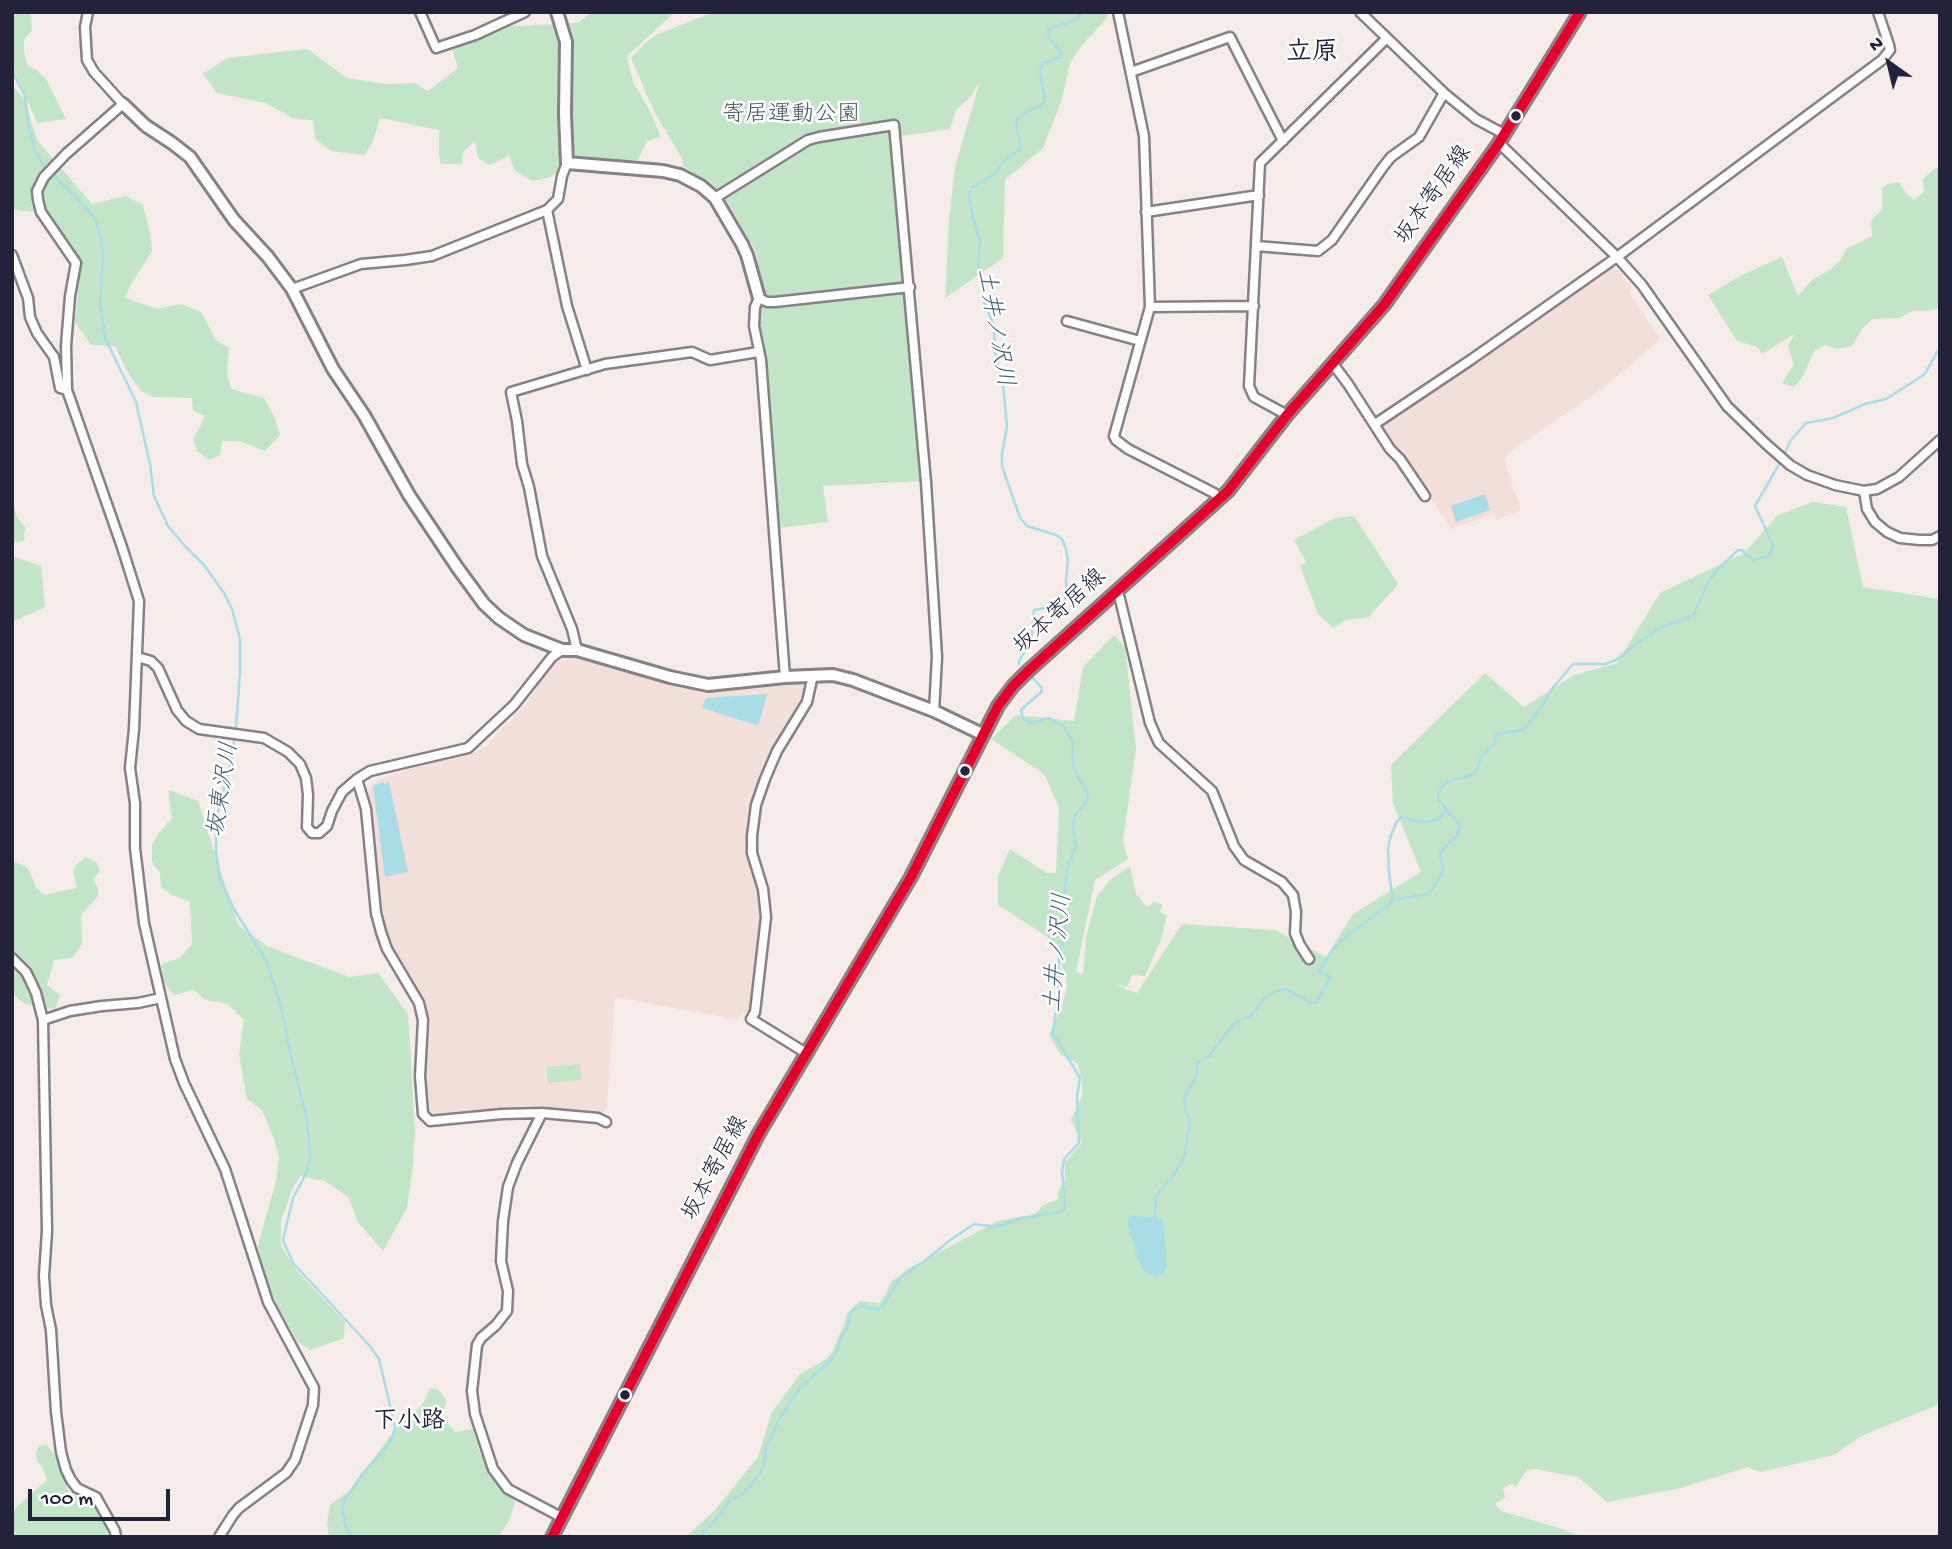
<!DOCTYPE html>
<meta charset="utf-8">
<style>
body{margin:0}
#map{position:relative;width:1952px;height:1549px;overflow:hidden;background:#f5ece9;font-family:"Gochi Hand",sans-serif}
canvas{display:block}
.frame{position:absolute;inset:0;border:14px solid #22223b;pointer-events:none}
.north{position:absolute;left:1854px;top:28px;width:70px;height:70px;-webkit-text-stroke:5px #fff;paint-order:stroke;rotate:326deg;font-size:19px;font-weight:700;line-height:28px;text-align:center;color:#22223b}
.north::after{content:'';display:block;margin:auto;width:24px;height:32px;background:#22223b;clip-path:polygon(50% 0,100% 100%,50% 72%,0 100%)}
.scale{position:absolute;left:28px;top:1489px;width:142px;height:32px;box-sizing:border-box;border:4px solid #22223b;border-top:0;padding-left:9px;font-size:21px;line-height:24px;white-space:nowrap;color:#22223b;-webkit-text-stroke:5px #fff;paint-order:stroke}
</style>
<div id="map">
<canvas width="1952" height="1549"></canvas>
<div class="frame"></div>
<div class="north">N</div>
<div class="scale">100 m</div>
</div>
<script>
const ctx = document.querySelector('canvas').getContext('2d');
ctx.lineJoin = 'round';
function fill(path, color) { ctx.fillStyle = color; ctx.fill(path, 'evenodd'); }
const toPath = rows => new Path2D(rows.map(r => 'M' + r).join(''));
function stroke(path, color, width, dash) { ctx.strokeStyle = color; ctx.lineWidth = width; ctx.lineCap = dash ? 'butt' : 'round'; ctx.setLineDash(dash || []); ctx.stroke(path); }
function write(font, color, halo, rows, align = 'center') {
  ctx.font = font + ' "Gochi Hand","Klee One",sans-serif'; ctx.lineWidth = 5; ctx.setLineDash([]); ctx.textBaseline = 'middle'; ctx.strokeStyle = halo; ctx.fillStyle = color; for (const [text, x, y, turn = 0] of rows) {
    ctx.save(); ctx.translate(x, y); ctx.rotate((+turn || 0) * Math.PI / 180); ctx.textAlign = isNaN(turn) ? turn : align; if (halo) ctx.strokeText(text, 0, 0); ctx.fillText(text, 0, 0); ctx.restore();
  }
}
fill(toPath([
 [1610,266,1619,270,1632,288,1629,292,1659,337,1659,341,1602,389,1509,452,1505,459,1508,472,1521,510,1497,520,1494,514,1451,529,1404,458,1394,448,1381,425,1490,352],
 [576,653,705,691,805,682,807,687,803,701,773,751,766,766,752,811,748,849,759,888,762,911,752,1010,734,1019,615,997,607,1106,602,1113,521,1109,436,1117,428,1113,425,1078,428,1046,428,1008,385,932,367,791,373,784,389,775,480,750,489,745,502,728,514,718,527,703,548,670,555,663,566,660]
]), '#f2dfd9');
fill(toPath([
 [16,12,30,12,32,30,24,40,24,51,27,65,37,70,47,81,66,119,37,123,12,65,12,18,17,14],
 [592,12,675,12,627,56,633,82,650,111,661,137,647,141,638,160,622,161,589,157,563,169,550,177,533,181,515,171,509,156,489,165,478,158,475,141,463,152,462,164,441,164,439,157,439,130,380,118,373,141,365,155,331,151,315,139,313,120,294,119,266,103,217,93,203,74,227,58,307,49,347,78,386,84,415,83,428,91,458,68,452,48,478,28,578,23],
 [714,12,1108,12,1107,18,1083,44,1070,63,1062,99,1043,148,1005,180,1003,258,945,298,949,220,955,167,980,81,971,96,956,110,950,129,894,137,923,481,823,486,828,522,778,528,760,324,760,276,756,252,728,203,715,187,683,166,683,160,655,113,631,58,645,43,658,34],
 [12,85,24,99,37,140,92,204,126,196,143,205,150,233,152,251,131,284,125,298,157,309,181,304,201,312,216,340,229,348,227,372,231,389,264,398,275,418,280,435,265,451,239,441,222,441,220,455,209,460,197,451,193,440,205,416,193,411,192,398,153,397,141,391,128,373,115,346,91,345,75,322,81,260,47,213,16,210,12,208],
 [1940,166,1940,308,1927,311,1913,311,1899,318,1872,319,1862,329,1852,346,1837,349,1825,345,1814,351,1803,376,1794,387,1782,383,1794,364,1788,347,1794,334,1762,354,1757,347,1737,341,1708,295,1742,275,1782,257,1798,296,1812,280,1831,269,1840,261,1846,249,1872,236,1871,221,1882,209,1882,189,1887,184,1899,182,1905,192,1914,200,1924,192,1923,179,1933,170],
 [12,499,17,517,25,527,24,541,12,543],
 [1813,502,1846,507,1863,587,1940,599,1940,1404,1861,1436,1834,1455,1760,1472,1748,1467,1681,1488,1607,1502,1578,1477,1535,1469,1527,1470,1516,1486,1510,1484,1503,1489,1505,1497,1495,1504,1501,1511,1556,1527,1577,1535,1578,1537,686,1537,715,1510,758,1457,772,1412,800,1374,826,1359,832,1352,844,1325,847,1313,860,1301,880,1303,886,1294,890,1283,909,1268,998,1221,1035,1214,1042,1206,1058,1199,1058,1191,1065,1181,1065,1162,1082,1143,1071,1120,1082,1096,1082,1079,1077,1063,1061,1055,1049,1035,1062,1005,1067,987,1064,970,1048,937,998,905,998,876,1010,849,1047,873,1056,873,1059,807,1044,774,991,739,1016,715,1074,721,1083,667,1114,635,1125,647,1136,749,1123,841,1128,859,1095,880,1076,972,1083,974,1086,937,1097,896,1110,880,1130,866,1136,894,1147,907,1154,902,1163,905,1160,912,1167,915,1161,940,1145,976,1132,975,1127,987,1115,985,1137,993,1182,924,1275,930,1326,957,1353,914,1421,872,1393,803,1391,765,1485,673,1524,707,1574,675,1617,663,1660,593,1744,553,1778,515],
 [1354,516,1398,584,1369,617,1346,620,1333,628,1318,614,1300,566,1306,562,1294,540,1335,518],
 [12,556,41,566,45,607,12,622],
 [169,790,198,801,238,925,267,946,349,977,378,973,408,1014,415,1130,413,1165,407,1208,383,1251,358,1222,348,1197,325,1181,300,1176,292,1190,281,1221,281,1246,297,1271,345,1322,344,1338,310,1350,298,1342,279,1309,262,1270,258,1246,276,1181,279,1156,274,1139,262,1110,247,1099,239,1055,244,1020,228,1004,206,1000,194,990,174,995,163,981,162,964,180,958,192,944,190,902,172,895,161,887,160,872,154,866,152,861,152,845,160,832,172,818,169,799],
 [86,857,96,862,100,871,93,879,98,888,98,896,81,915,82,944,72,958,54,960,47,985,60,995,55,1009,25,1004,14,995,12,987,12,861,27,867,36,887,44,895,77,888,73,872,77,864],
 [580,1064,581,1080,548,1083,547,1067],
 [430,1388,438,1389,447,1401,442,1416,455,1432,473,1429,479,1451,489,1471,516,1498,509,1521,498,1537,329,1537,327,1523,330,1505,353,1488,403,1418,417,1410,423,1403],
 [46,1444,55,1455,69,1492,88,1501,100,1512,109,1531,110,1537,12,1537,12,1513,22,1502,47,1480,42,1467,37,1461,36,1451,39,1446]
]), '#c2e4c7');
fill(toPath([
 [1485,494,1490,510,1456,522,1451,506],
 [767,694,759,724,756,725,702,708,706,698],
 [383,782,384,784,389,782,408,872,385,877,373,786],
 [1129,1215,1163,1219,1167,1266,1164,1273,1156,1276,1148,1274,1142,1269,1131,1237,1128,1223]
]), '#a8dce7');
stroke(toPath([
 [12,70,25,97,29,128,35,151,44,166,77,198,95,219,101,237,103,259,100,303,105,338,136,402,150,464,154,496,168,526,184,545,204,565,224,593,232,609,240,639,240,674,236,727,231,762,216,819,216,852,220,878,234,909,267,962,281,1007,290,1052,307,1119,310,1155,307,1172,293,1198,283,1240,293,1263,369,1345,379,1359,395,1427,393,1437,386,1447,363,1473,344,1501,342,1510,346,1527,353,1537],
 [1784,455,1791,440,1806,423,1833,418,1865,404,1886,399,1925,374,1937,352,1940,352],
 [1019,664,1019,661,1031,642,1034,610,1058,606,1065,600,1067,589,1066,580,1068,560,1066,549,1062,539,1056,535,1027,526,1020,518,1002,466,1002,453,1007,427,1003,383,995,352,994,326,983,299,978,260,980,240,973,219,969,193,973,187,995,174,1003,162,1020,149,1020,142,1016,125,1017,119,1025,113,1045,102,1040,71,1043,63,1061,57,1061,53,1049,37,1048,32,1050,28,1071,22,1078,18,1081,12],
 [1393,901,1403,898,1428,894,1442,875,1443,866,1440,855,1443,849,1457,835,1460,826,1447,810],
 [1155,1217,1156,1196,1174,1175,1184,1158,1190,1122,1185,1107,1185,1096,1195,1079,1198,1062,1209,1056,1234,1024,1242,1019,1250,1017,1265,997,1274,992,1286,989,1311,1003,1317,1002,1330,977,1319,971,1334,948,1347,936,1393,901,1389,872,1388,848,1391,835,1396,823,1401,817,1415,821,1428,822,1438,819,1447,810,1439,800,1438,794,1442,786,1453,780,1472,775,1478,769,1480,758,1493,745,1497,734,1525,729,1542,706,1551,690,1573,664,1605,664,1616,660,1644,638,1663,626,1681,621,1694,614,1705,588,1716,571,1738,550,1742,550,1752,560,1768,556,1773,549,1773,545,1755,506,1781,461],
 [700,1537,719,1516,730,1500,744,1493,760,1473,764,1465,766,1447,780,1418,799,1389,832,1359,838,1349,842,1335,847,1329,851,1313,855,1309,862,1306,878,1310,882,1307,900,1278,927,1259,949,1241,974,1224,996,1227,1018,1219,1059,1212,1064,1209,1065,1198,1062,1173,1064,1159,1079,1143,1077,1096,1080,1078,1053,1033,1058,994,1059,955,1065,937,1066,920,1064,899,1068,865,1076,847,1073,826,1075,815,1085,804,1088,797,1087,792,1078,777,1073,763,1072,741,1064,727,1049,718,1031,723,1023,719,1021,710,1041,692,1042,688,1031,676]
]), '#a8dce7', 2.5);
const street = toPath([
 [88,12,85,27,87,60,94,72,123,104,66,154,44,177,37,191,38,200,41,212,76,263,70,296,66,346,67,390,122,547,139,601,134,729,130,768,135,803,135,848,144,923,175,1059,184,1083,225,1169,268,1302,314,1388,313,1405,295,1460,286,1473,239,1508,233,1515,219,1537],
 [420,12,436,48,475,35,525,12],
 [1118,12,1144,136,1150,307,1114,436,1116,440,1128,449,1214,493,1220,499],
 [1360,12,1444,93,1476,119,1504,134],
 [1131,72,1230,37,1283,141],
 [1499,143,1617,257,1642,285,1727,406,1765,443,1790,465,1807,475,1835,485,1864,491,1877,489,1899,477,1940,440],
 [715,198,808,140,819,137,894,125,926,482,937,657,934,711],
 [547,210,567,306,587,370],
 [1146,212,1259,195],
 [1256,246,1318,251,1332,240,1383,167,1391,157,1419,137,1444,93],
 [12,255,28,298,30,317,37,333,54,357,60,388,67,390],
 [292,289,361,264,405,260,432,256,547,210,558,199,562,176,567,163],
 [1150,307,1254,306],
 [1067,321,1140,341],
 [1333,364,1348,384,1390,449,1400,459,1425,496],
 [1287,415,1254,397,1249,386,1260,163,1386,39],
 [1375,424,1472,359,1617,257,1882,60,1890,50,1889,45,1878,12],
 [1864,491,1867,509,1875,522,1887,532,1900,538,1920,540,1932,540,1940,536],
 [1118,591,1150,723,1159,743,1212,791,1234,846,1244,860,1282,882,1293,895,1296,912,1295,933,1300,945,1309,959],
 [577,650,572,629,542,556,529,487,522,464,517,421,511,392,605,364,692,352,710,360,758,352],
 [137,657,151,661,158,668,177,710,186,721,199,729,264,738,288,752,300,764,306,778,308,795,307,827,312,833,319,833,327,826,332,811,342,792,357,779,370,771,468,748,514,705,552,657,562,650],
 [785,677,761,360,754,326,755,307,759,298,767,302,775,302,910,287],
 [357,779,366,809,376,913,381,932,387,949,419,1003,423,1020,420,1076,423,1114,430,1121,502,1114,542,1113,598,1118,606,1122],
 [12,958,26,972,30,980,36,993,43,1020,47,1231,44,1276,46,1305,51,1330,56,1412,61,1452,66,1470,71,1480,77,1488,96,1497,115,1531,116,1537],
 [43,1020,70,1011,102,1006,138,1003,161,998],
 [806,1053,751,1019,755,1012,766,917,763,889,752,853,752,836,756,805,765,779,777,751,807,702,813,675],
 [542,1113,517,1163,508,1187,503,1221,501,1261,508,1291,507,1311,496,1325,481,1338,477,1345,472,1391,475,1414,493,1469,508,1489,561,1517]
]);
const secondary = toPath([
 [557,12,566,42,565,114,567,163,663,171,680,175,701,186,715,198,742,244,747,255,759,298],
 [123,104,146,126,172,143,190,157,234,220,268,257,292,289,333,369,364,415,409,495,457,567,484,604,499,618,524,635,562,650,577,650,670,677,708,685,785,677,833,675,853,680,934,711,982,734],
 [552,1537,758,1135,911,877,998,706,1013,686,1028,671,1228,491,1287,415,1384,305,1499,143,1580,12]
]);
stroke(street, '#858185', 13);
stroke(secondary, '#858185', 16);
stroke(street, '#fefcfc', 8);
stroke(secondary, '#fefcfc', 10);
stroke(toPath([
 [552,1537,758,1135,911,877,998,706,1013,686,1028,671,1228,491,1287,415,1384,305,1499,143,1580,12]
]), '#e4002b', 10);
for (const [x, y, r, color] of [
 [1516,116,6,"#22223b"],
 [965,771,6,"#22223b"],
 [625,1395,6,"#22223b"]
]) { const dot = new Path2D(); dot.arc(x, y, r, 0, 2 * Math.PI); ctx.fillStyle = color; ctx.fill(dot); stroke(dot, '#fff', 2.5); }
write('23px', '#465a5d', '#fff', [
 ["寄居運動公園",791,116]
]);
write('23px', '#22223b', '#fff', [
 ["坂本寄居線",1435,196,-55],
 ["坂本寄居線",1061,613,-42],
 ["坂本寄居線",717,1169,-62]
]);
write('italic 24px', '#456177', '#fff', [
 ["土井ノ沢川",993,328,80],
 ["坂東沢川",225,790,-81],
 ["土井ノ沢川",1060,953,-85]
]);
write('bold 24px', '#22223b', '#fff', [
 ["下小路",409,1423]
]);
write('bold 26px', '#22223b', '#fff', [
 ["立原",1312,55]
]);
</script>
